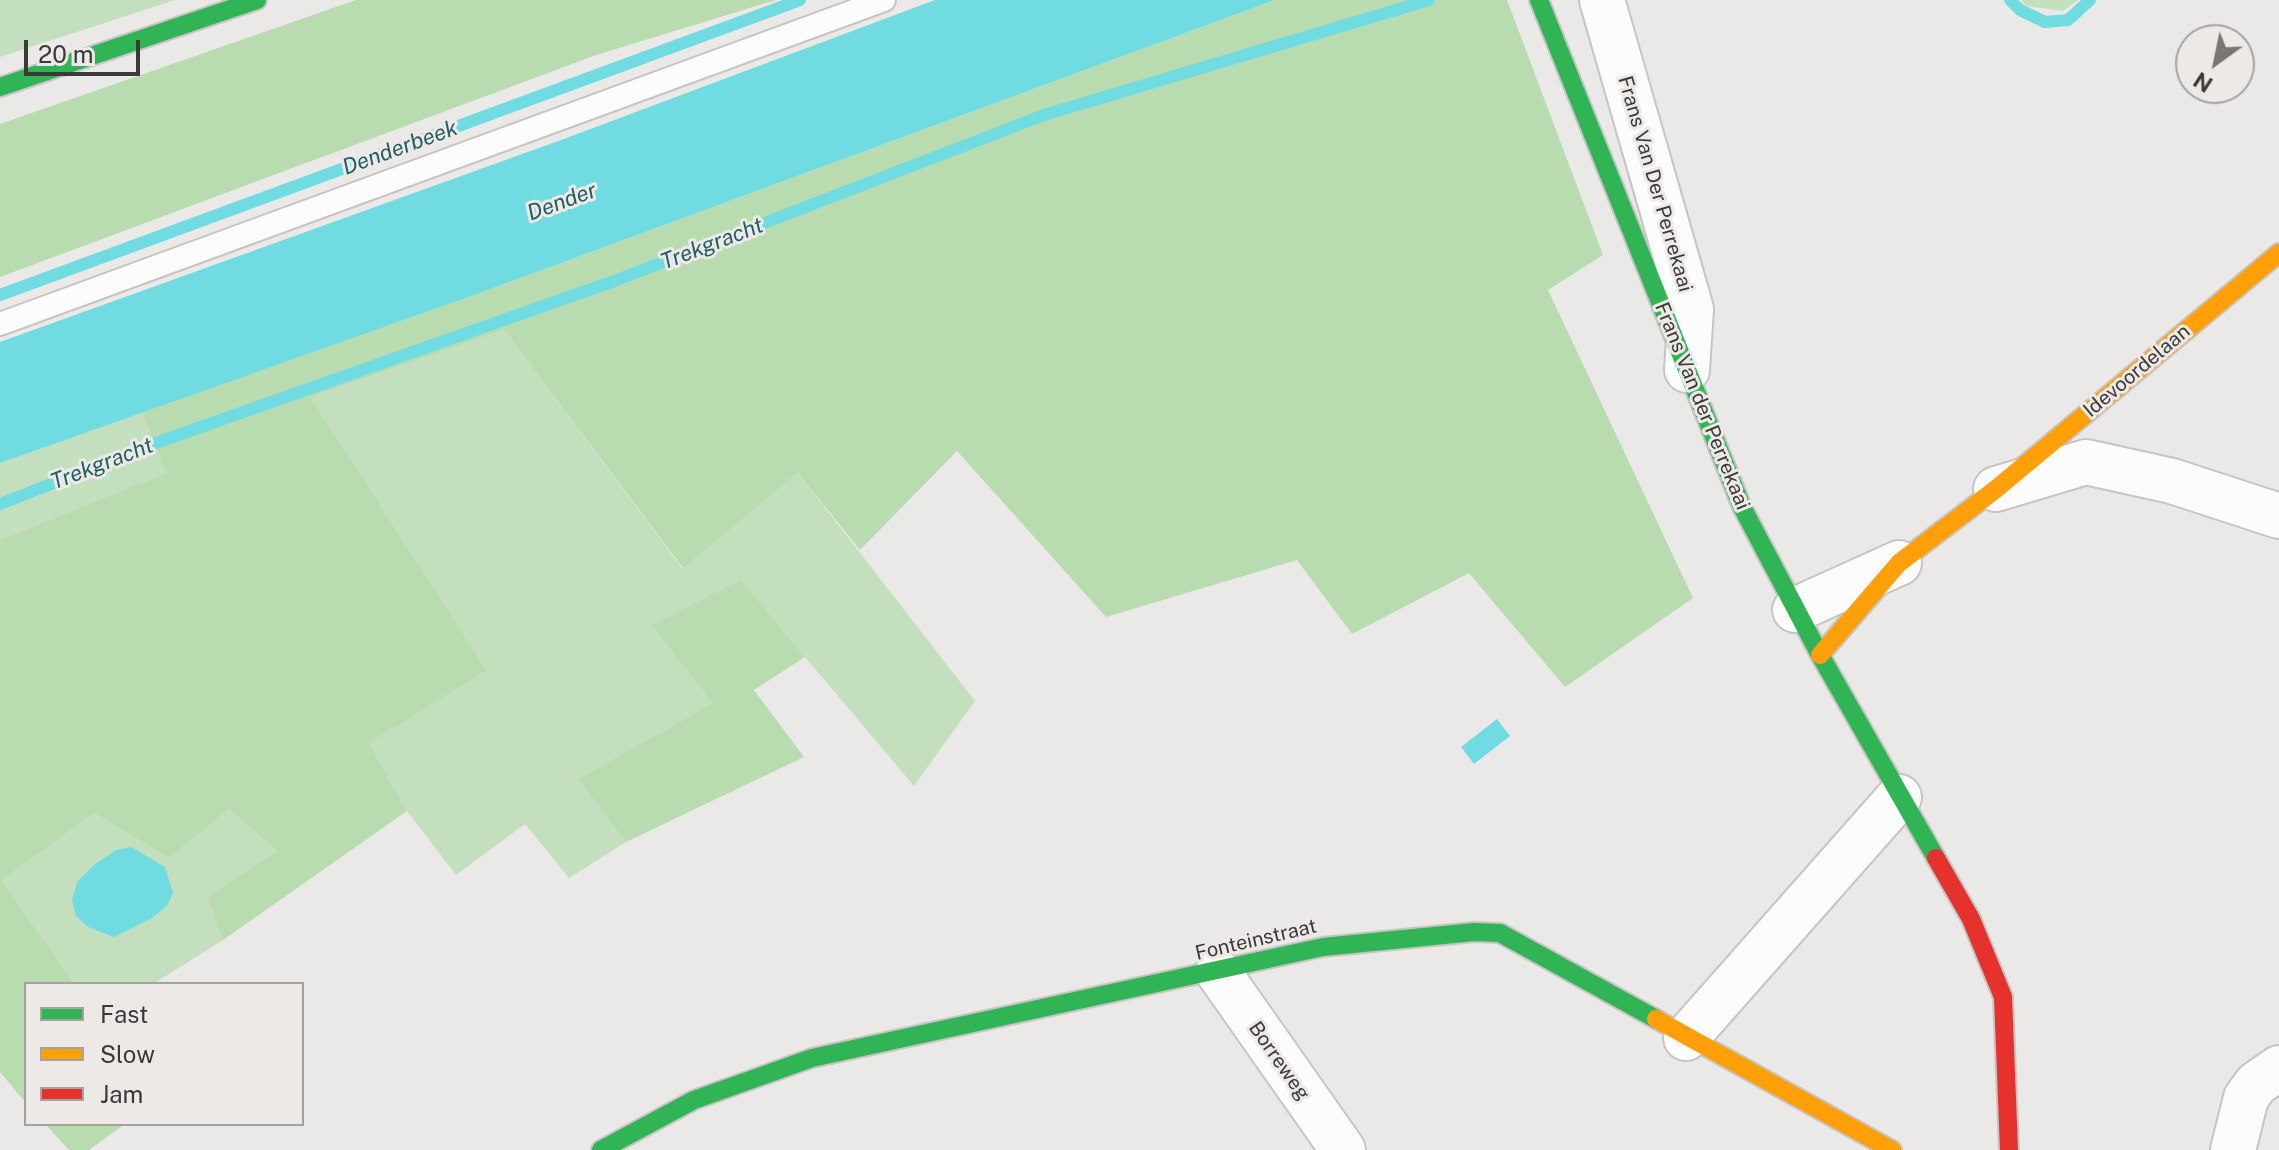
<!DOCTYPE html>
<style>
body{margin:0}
#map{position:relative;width:2279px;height:1150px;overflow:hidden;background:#ebe9e8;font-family:"Public Sans",sans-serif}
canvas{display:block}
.legend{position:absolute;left:24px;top:982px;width:280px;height:144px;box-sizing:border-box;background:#ece9e7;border:2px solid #a5a3a1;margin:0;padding:10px 14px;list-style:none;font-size:24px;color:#3b3a39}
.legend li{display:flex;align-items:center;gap:16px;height:40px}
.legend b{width:40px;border:2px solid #a5a3a1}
.north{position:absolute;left:2175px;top:24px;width:80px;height:80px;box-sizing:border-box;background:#ece9e7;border:2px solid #a5a3a1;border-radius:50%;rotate:213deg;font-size:22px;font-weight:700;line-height:32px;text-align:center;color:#3b3a39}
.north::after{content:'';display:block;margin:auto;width:28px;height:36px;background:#797776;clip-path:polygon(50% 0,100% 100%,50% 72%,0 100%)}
.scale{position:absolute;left:24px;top:40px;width:116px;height:36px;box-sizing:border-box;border:4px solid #3b3a39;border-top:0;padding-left:10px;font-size:24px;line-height:28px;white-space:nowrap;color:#3b3a39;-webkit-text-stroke:6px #ece9e7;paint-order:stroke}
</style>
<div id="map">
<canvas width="2279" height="1150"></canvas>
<ul class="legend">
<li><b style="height:10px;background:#30b455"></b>Fast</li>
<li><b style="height:10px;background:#ff9f0a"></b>Slow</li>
<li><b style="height:10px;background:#e5322d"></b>Jam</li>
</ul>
<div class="north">N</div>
<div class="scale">20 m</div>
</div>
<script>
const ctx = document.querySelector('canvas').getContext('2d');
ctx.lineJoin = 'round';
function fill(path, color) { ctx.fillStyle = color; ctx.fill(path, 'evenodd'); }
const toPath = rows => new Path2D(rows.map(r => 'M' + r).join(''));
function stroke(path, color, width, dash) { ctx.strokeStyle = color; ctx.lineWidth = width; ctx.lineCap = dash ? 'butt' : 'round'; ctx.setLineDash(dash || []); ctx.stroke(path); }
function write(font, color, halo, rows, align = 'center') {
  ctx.font = font + ' "Public Sans",sans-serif'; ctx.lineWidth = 6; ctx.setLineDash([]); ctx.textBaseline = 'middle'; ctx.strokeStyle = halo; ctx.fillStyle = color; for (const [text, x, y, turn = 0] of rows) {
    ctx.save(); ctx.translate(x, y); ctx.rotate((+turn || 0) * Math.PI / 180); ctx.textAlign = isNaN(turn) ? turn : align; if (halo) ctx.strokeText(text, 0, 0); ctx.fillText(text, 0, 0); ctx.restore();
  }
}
fill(toPath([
 [0,0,175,0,0,57],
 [2021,0,2078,0,2063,11,2026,6],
 [504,330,682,568,798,473,975,701,914,786,741,581,713,703,580,779,626,842,569,878,525,824,456,875,407,811,369,743,485,669,309,397],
 [142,412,168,473,0,540,0,463],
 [229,807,277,851,209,897,223,940,153,984,74,984,0,882,94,813,169,858]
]), '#c3dfbd');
fill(toPath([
 [356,0,776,0,596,55,0,277,0,124],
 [1275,0,1507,0,1603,255,1548,290,1693,598,1565,687,1469,573,1352,634,1297,560,1106,617,957,451,860,550,798,473,683,568,504,330,310,397,486,670,369,743,407,811,223,940,208,897,277,851,229,808,169,858,94,813,1,881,74,984,26,984,26,1103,0,1072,0,540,167,473,142,412,477,294],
 [741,580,805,657,754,690,804,757,626,842,579,779,713,703,652,625],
 [45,1124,121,1124,122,1126,89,1150,69,1150]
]), '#b8dbb0');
fill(toPath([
 [935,0,1275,0,477,294,0,463,0,342,561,140],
 [1497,719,1510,736,1474,764,1461,747],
 [131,847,165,867,173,893,167,906,152,918,114,937,88,927,76,916,72,900,77,882,94,865,116,850]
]), '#70dce2');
stroke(toPath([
 [2010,0,2020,10,2045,22,2068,20,2090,0],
 [0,295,800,0],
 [0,504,164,440,614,281,1044,115,1429,0]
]), '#70dce2', 12);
const lane = toPath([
 [0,324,884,0]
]);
const street = toPath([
 [1602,0,1691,309,1687,370],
 [1996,489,2086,462,2172,481,2279,516],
 [1795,610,1899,563],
 [1218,972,1343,1150],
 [1686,1038,1899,797],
 [2233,1150,2246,1098,2256,1084,2279,1068]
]);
const fast = toPath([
 [1539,0,1742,507,1820,655,1936,858],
 [0,87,257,0],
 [601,1150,694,1100,812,1058,1323,947,1474,932,1500,933,1656,1019]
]);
const slow = toPath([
 [1820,655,1899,563,1996,489,2279,253],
 [1656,1019,1892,1150]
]);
const jam = toPath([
 [1936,858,1971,919,2003,997,2009,1150]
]);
stroke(lane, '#c6c5c4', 26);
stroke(street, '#c6c5c4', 48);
stroke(fast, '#c6c5c4', 22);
stroke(slow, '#c6c5c4', 22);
stroke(jam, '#c6c5c4', 22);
stroke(lane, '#fcfcfc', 22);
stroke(street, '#fcfcfc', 44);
stroke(fast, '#30b455', 18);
stroke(slow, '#ff9f0a', 18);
stroke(jam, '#e5322d', 18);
write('20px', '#3b3a39', '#ece9e7', [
 ["Frans Van Der Perrekaai",1655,184,74],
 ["Idevoordelaan",2137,371,-40],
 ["Frans Van der Perrekaai",1702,406,68],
 ["Fonteinstraat",1256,940,-13],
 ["Borreweg",1279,1061,55]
]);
write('italic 22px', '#225f62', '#ece9e7', [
 ["Denderbeek",400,148,-20],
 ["Dender",562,202,-20],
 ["Trekgracht",712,244,-21],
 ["Trekgracht",102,464,-21]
]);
</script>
